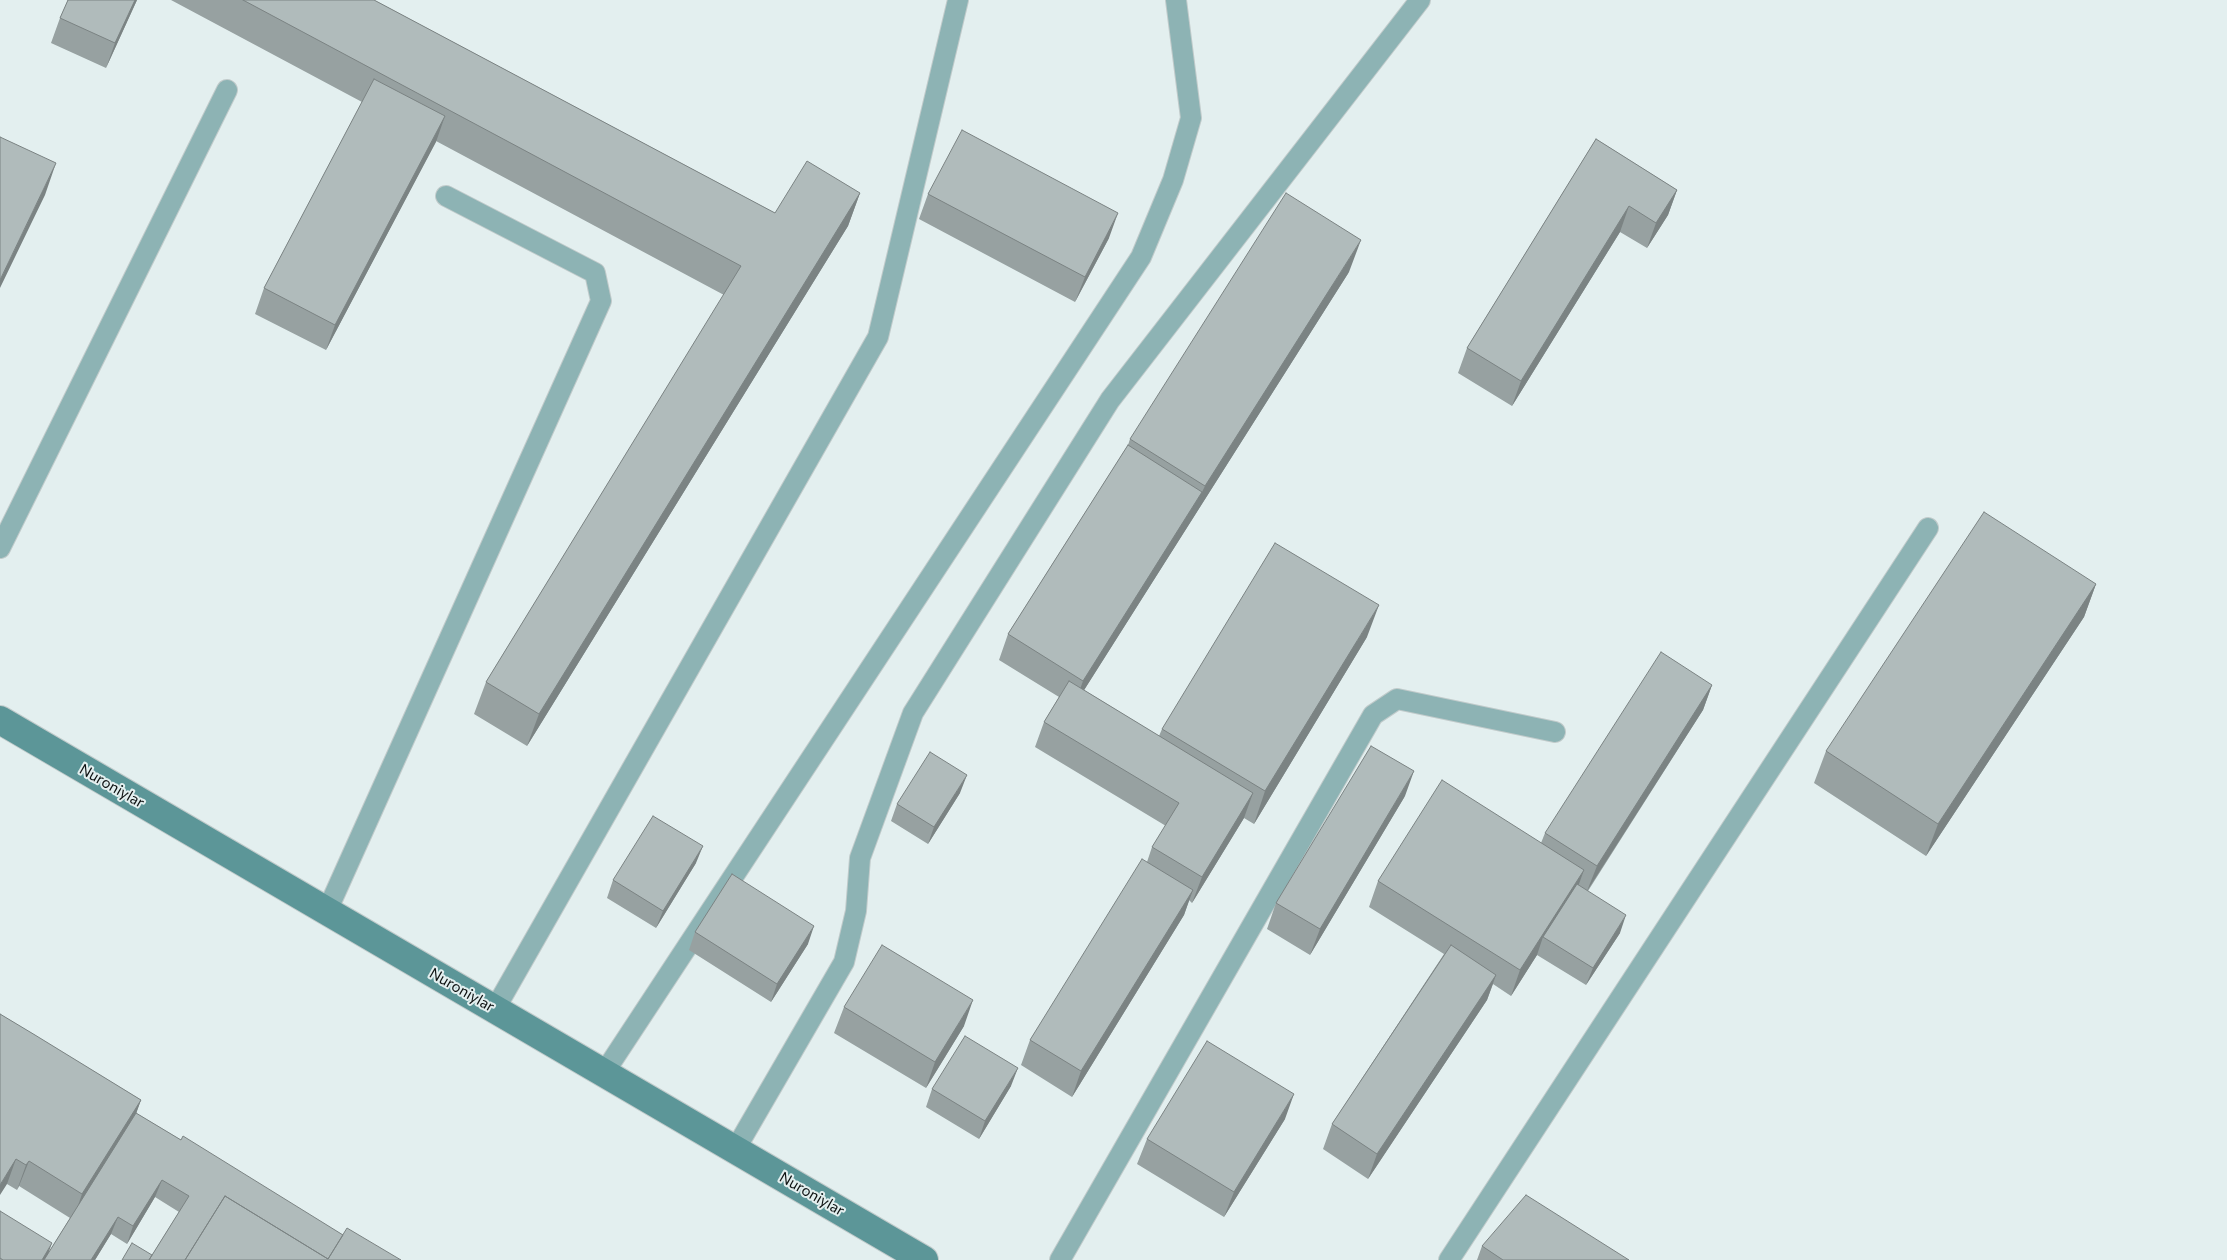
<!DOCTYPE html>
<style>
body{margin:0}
canvas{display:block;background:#e3efef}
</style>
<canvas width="2227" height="1260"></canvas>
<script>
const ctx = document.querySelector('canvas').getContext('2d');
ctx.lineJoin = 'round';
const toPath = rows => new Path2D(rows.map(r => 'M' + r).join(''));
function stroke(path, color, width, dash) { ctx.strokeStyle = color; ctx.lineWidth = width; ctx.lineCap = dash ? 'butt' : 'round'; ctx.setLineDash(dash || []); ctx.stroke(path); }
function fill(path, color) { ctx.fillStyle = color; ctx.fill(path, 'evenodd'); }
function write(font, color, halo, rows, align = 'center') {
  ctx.font = font + ' Commissioner,sans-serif'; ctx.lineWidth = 4; ctx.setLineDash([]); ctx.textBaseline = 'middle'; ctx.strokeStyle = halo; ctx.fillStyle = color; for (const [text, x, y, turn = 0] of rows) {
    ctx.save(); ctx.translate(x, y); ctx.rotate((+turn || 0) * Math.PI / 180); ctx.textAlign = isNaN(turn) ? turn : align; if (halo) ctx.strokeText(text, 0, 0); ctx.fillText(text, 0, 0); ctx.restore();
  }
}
const service = toPath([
 [0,548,227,90],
 [327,911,601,301,595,273,446,196],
 [495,1009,878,337,958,0],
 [604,1073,1141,257,1173,180,1191,118,1176,0],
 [735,1150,844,962,856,911,860,858,913,713,1110,400,1420,0],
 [1060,1260,1373,715,1397,699,1555,732],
 [1449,1260,1928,528]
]);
const secondary = toPath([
 [0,720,924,1260]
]);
stroke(service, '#c1cbcb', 22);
stroke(secondary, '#c1cbcb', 30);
stroke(service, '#8db3b4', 20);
stroke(secondary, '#5c9698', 28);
fill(toPath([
 [68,0,137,0,106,68,51,43,60,18],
 [171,0,374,0,775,213,860,193,848,226,527,746,474,714,486,682,724,295,436,141,326,350,255,314,264,288,362,102],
 [1596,139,1677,190,1668,215,1647,248,1620,232,1512,406,1458,373,1467,348],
 [928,194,1109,238,1075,302,919,219],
 [1349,272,1084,690,1159,736,1162,729,1367,637,1254,824,1244,818,1192,903,1189,900,1184,915,1072,1097,1021,1065,1030,1040,1147,862,1152,847,1166,826,1035,747,1044,722,1059,697,999,660,1008,634,1128,445,1130,439],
 [2096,584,2084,617,1926,856,1814,783,1826,751],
 [1712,685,1703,710,1588,891,1620,933,1586,985,1537,955,1511,996,1493,984,1487,1000,1368,1179,1323,1149,1332,1124,1444,954,1369,907,1378,881,1541,843,1545,833],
 [960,793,928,844,891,821,897,804],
 [1405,796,1310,955,1267,929,1276,903],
 [696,863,656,928,607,898,613,880],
 [695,932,808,944,771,1002,689,950],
 [844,1007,964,1026,926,1088,834,1033],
 [0,1014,141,1100,136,1113,181,1140,343,1235,152,1255,179,1212,155,1197,127,1244,111,1234,95,1260,0,1260,0,1211,49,1252,70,1218,19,1186,17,1190,7,1184],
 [1011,1086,979,1139,926,1107,932,1089],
 [1285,1119,1224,1217,1137,1164,1147,1139],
 [1482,1246,1629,1260,1477,1260]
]), '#97a1a1');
fill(toPath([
 [135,0,137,0,106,68,115,43],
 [445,116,436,142,326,350,335,325],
 [56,163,45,195,0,288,0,280],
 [1677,190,1668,215,1647,248,1656,223],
 [860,193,848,226,527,746,539,714],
 [1629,206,1620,232,1512,406,1521,381],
 [1118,213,1109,238,1075,302,1085,277],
 [1361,240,1349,272,1074,706,1083,681,1202,492,1205,486],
 [2096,584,2084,617,1926,856,1938,824],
 [1379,605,1367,637,1254,824,1265,791],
 [1712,685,1703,710,1587,891,1597,866],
 [1414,771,1405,796,1310,955,1320,929],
 [967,775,960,793,928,844,934,827],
 [1253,793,1244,818,1192,903,1202,877],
 [703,846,696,863,656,928,663,911],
 [1584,870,1575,895,1543,937,1537,955,1511,996,1520,970],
 [1193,890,1184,915,1072,1097,1081,1071],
 [1626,915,1620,933,1586,985,1593,968],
 [814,926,808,944,771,1002,777,984],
 [1496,975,1487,1000,1368,1179,1377,1154],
 [973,1000,964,1026,926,1088,935,1062],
 [1018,1068,1011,1086,979,1139,985,1121],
 [1294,1094,1285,1119,1224,1217,1234,1192],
 [141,1100,132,1125,73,1220,82,1194],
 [16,1159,7,1184,0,1195,0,1185],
 [29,1161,19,1186,17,1190,26,1165],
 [162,1180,155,1197,127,1244,133,1226],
 [118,1217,111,1234,95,1260,91,1260],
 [52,1243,46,1260,42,1260]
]), '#7b8383');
const building = toPath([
 [68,0,135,0,115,43,60,18,68,0],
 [243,0,374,0,775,213,807,161,860,193,539,714,486,682,741,266,243,0],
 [374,79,445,116,335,325,264,288,374,79],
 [962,130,1118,213,1085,277,928,194,962,130],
 [0,137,56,163,0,280,0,137],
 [1596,139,1677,190,1656,223,1629,206,1521,381,1467,348,1596,139],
 [1286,193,1361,240,1205,486,1130,439,1286,193],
 [1128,445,1202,492,1083,681,1008,634,1128,445],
 [1984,512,2096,584,1938,824,1826,751,1984,512],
 [1275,543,1379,605,1265,791,1162,729,1275,543],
 [1661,652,1712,685,1597,866,1545,833,1661,652],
 [1069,681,1253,793,1202,877,1152,847,1179,803,1044,722,1069,681],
 [1371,746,1414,771,1320,929,1276,903,1371,746],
 [930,752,967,775,934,827,897,804,930,752],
 [1442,780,1584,870,1520,970,1378,881,1442,780],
 [653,816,703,846,663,911,613,880,653,816],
 [1142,859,1193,890,1081,1071,1030,1040,1142,859],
 [732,874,814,926,777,984,695,932,732,874],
 [1577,884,1626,915,1593,968,1543,937,1577,884],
 [882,945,973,1000,935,1062,844,1007,882,945],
 [1451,945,1496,975,1377,1154,1332,1124,1451,945],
 [0,1014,35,1035,141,1100,82,1194,29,1161,26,1165,16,1159,0,1185,0,1014],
 [965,1036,1018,1068,985,1121,932,1089,965,1036],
 [1207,1041,1294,1094,1234,1192,1147,1139,1207,1041],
 [136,1113,181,1140,183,1136,343,1235,328,1259,225,1196,185,1260,149,1260,189,1196,162,1180,133,1226,118,1217,91,1260,44,1260,136,1113],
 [1526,1195,1629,1260,1503,1260,1482,1246,1526,1195],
 [225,1196,328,1259,347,1228,401,1260,185,1260,225,1196],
 [0,1211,52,1243,42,1260,3,1260,0,1258,0,1211],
 [132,1243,152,1255,149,1260,122,1260,132,1243]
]);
fill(building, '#b0bbbb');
stroke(building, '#7b8383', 1);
write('15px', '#0c1010', '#e3efef', [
 ["Nuroniylar",112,786,30],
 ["Nuroniylar",462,990,30],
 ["Nuroniylar",812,1194,30]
]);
</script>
